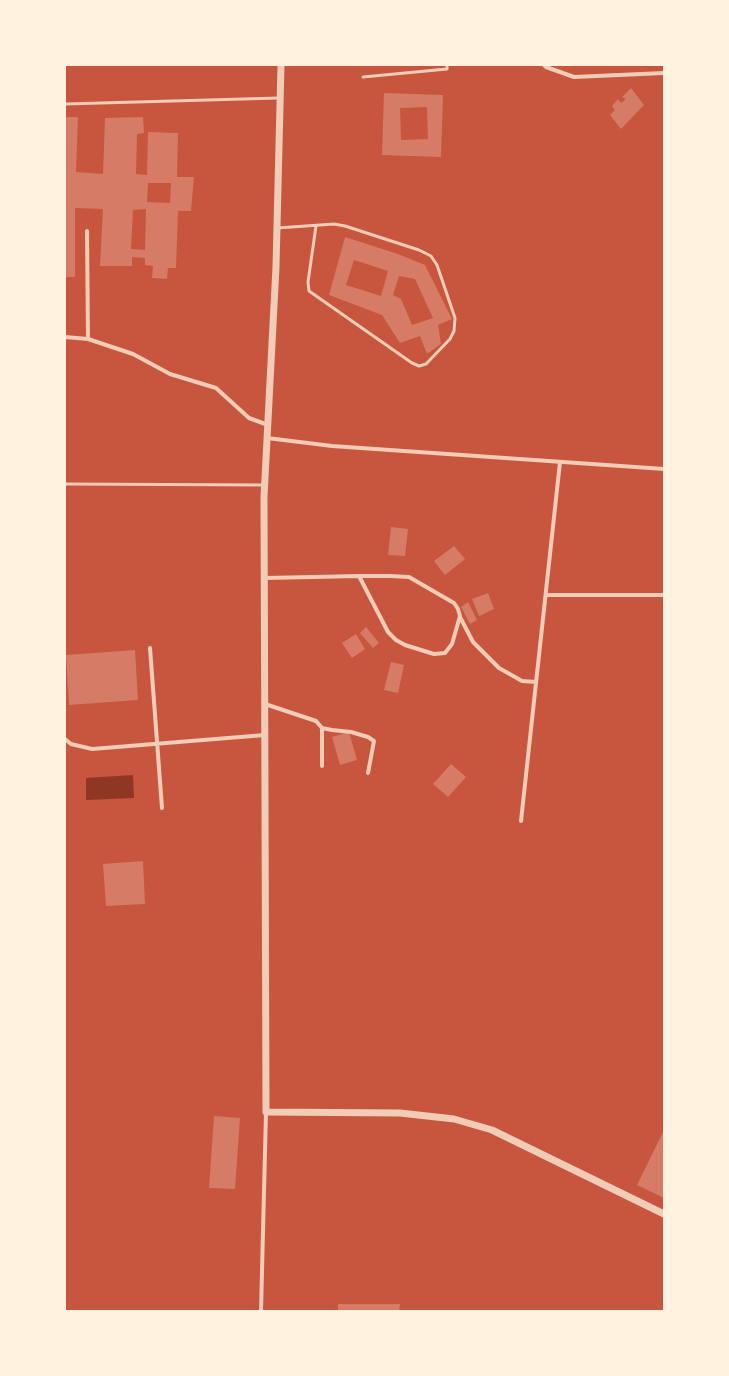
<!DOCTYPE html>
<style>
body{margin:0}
#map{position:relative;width:729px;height:1376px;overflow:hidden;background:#c8553d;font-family:Montserrat,sans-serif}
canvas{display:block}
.frame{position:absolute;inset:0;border:66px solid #fff3e0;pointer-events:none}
</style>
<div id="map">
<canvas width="729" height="1376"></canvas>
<div class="frame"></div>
</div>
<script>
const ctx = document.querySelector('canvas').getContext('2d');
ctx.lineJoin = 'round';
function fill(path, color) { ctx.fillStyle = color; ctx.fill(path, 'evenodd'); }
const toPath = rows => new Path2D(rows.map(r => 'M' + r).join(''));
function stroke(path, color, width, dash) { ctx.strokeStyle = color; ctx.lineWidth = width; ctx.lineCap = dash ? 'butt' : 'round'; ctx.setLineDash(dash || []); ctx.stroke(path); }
fill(toPath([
 [133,775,134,798,86,800,86,778]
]), '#8f3625');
fill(toPath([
 [631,88,644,105,621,129,610,115,615,110,612,106,618,99,621,103,626,99,622,97],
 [384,93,443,95,441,157,382,155],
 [427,107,428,139,401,140,400,108],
 [65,117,78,117,76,172,103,174,105,118,143,117,144,133,137,134,136,174,147,175,148,132,178,133,177,177,194,177,191,211,178,211,176,268,168,268,167,279,152,278,153,266,145,265,145,258,132,257,132,266,100,266,103,209,75,208,75,277,65,277],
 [148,183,171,183,170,203,147,202],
 [146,209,145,250,131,249,133,210],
 [345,237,398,254,425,265,452,319,438,325,441,344,427,354,420,336,400,343,382,315,329,295],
 [354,260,388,271,381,296,346,285],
 [399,276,415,279,433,318,412,325,401,299,393,295],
 [391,527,408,529,405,556,388,555],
 [454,546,465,559,445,575,434,561],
 [488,593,494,609,479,616,472,599],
 [468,602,477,620,470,624,461,607],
 [366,627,379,643,373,648,360,633],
 [356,634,365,649,352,658,342,643],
 [135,650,138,700,69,705,66,655],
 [391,662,404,665,398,693,384,690],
 [349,732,357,760,340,765,332,737],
 [451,764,466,777,448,797,433,784],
 [143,861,145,904,106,906,103,864],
 [214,1116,240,1118,235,1189,209,1188],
 [664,1130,664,1198,637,1185],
 [338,1304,400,1304,399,1311,338,1311]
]), '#d67c66');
stroke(toPath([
 [363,77,447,69,447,65],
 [65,104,279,98],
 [277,228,334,224,345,226,419,250,431,256,437,265,455,318,454,331,450,339,426,364,419,366,412,363,309,291,308,282,316,226],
 [65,484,265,485]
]), '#f1ccb7', 3);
stroke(toPath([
 [544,65,546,67,574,77,664,73],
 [87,231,88,339],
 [65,337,88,339,133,354,170,374,216,388,249,418,268,425],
 [267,438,332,446,664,469],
 [265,578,359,576,390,576,409,577,454,603,458,609,460,616,452,644,445,653,434,654,405,645,396,640,388,632,359,576],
 [546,595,664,595],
 [460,617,473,642,499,668,522,681,536,682],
 [150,648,162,808],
 [265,704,316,721,322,728,332,730,351,732,368,737,374,741,368,773],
 [65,739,71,744,92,749,265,735],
 [322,766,322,728],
 [521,821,560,462],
 [261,1311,266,1112]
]), '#f1ccb7', 4);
stroke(toPath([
 [281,65,276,267,264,497,266,1112,400,1113,454,1119,492,1130,664,1214]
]), '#f1ccb7', 7);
</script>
